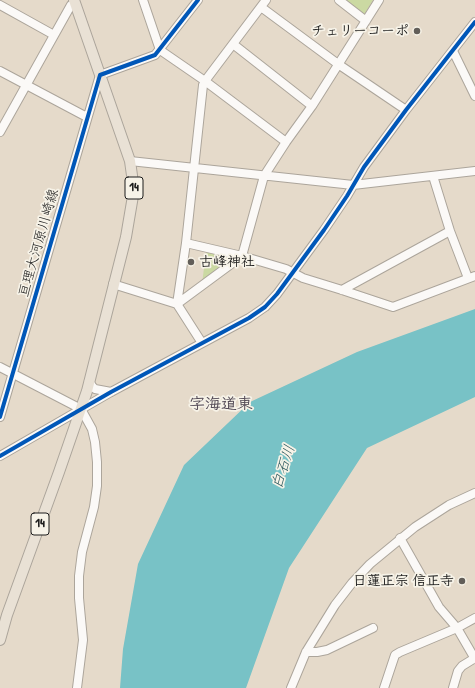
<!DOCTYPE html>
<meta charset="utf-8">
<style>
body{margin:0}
canvas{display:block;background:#e5daca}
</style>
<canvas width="475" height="688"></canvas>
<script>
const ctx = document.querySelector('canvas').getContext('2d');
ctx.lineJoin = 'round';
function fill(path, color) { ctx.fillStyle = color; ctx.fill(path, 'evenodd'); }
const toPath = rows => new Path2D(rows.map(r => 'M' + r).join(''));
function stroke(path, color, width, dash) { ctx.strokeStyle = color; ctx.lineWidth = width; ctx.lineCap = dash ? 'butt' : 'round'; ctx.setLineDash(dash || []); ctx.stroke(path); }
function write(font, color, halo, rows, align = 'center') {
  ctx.font = font + ' "Patrick Hand","Klee One",sans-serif'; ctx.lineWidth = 3.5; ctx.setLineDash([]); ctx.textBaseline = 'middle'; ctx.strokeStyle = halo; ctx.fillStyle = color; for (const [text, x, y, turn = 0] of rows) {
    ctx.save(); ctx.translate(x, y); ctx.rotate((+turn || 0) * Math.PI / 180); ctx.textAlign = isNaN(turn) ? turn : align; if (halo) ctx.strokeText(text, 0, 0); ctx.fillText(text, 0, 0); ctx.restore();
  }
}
fill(toPath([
 [345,0,373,0,364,15],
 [206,252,230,257,202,284]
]), '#cbd9a2');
fill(toPath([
 [475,309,475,397,367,448,289,568,246,688,120,688,123,649,138,564,184,465,250,402,357,352]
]), '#78c2c6');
const minor = toPath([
 [143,0,160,50,205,81,286,142],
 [339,0,366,21],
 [0,5,54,35],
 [261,7,338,64,406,110],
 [233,44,312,106],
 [453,51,475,96],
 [0,71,83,115,88,116],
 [0,132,71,5,75,3],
 [130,161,353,185,475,171],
 [433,176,450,231,468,278],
 [186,243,242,256,286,269,303,278,342,290,393,307,475,276],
 [113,284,177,304,202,343],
 [342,290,450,231],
 [177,304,242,256,264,176,286,142,312,106,379,0],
 [177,304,186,243,203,85,205,81,266,0],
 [0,367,81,409,92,429,95,442,97,462,97,486,94,507,82,552,79,576,79,598,83,640,77,688],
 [89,381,92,386,95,389,111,392],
 [0,417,100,75,155,55,198,0],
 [0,456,111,392,249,318,265,307,277,294,324,230,347,196,364,167,406,110,475,22],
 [400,538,439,607,457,628,475,659],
 [306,652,317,652,327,650,373,628],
 [291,688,306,652,335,605,352,583,370,564,415,527,449,505,475,493],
 [384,688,395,655,400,652,457,628,475,618],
 [453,688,458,671,462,666,475,658]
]);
const major = toPath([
 [0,640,7,615,59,472,87,391,126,237,134,190,130,161,74,0]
]);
stroke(minor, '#aca59b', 10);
stroke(major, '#aca59b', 12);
stroke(minor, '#fbf9f7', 8);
stroke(major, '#e9e1d5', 10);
stroke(toPath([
 [0,417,100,75,155,55,198,0],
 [0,456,111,392,249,318,265,307,277,294,324,230,347,196,364,167,406,110,475,22]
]), '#0057b8', 4);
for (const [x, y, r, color] of [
 [417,31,4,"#625e59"],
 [191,262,4,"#625e59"],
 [462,581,4,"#625e59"]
]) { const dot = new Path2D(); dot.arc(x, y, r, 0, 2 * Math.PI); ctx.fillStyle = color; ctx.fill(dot); stroke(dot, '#f7f3e8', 1.5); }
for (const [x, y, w] of [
 [134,188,18],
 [40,524,18]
]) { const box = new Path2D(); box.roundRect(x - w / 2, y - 11, w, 22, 3); ctx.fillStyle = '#f7f3e8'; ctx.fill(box); stroke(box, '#1c1c1c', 1); }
write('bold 13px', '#1c1c1c', null, [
 ["14",134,188],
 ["14",40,524]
]);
write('bold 14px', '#1c1c1c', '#f7f3e8', [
 ["チェリーコーポ",409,31],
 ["古峰神社",199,262,"left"],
 ["日蓮正宗 信正寺",454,581]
], 'right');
write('14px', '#1c1c1c', '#f7f3e8', [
 ["亘理大河原川崎線",39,243,-74]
]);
write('italic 15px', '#2e5a5f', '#f7f3e8', [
 ["白石川",284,467,-72]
]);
write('bold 16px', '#534a56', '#f7f3e8', [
 ["字海道東",221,405]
]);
</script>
